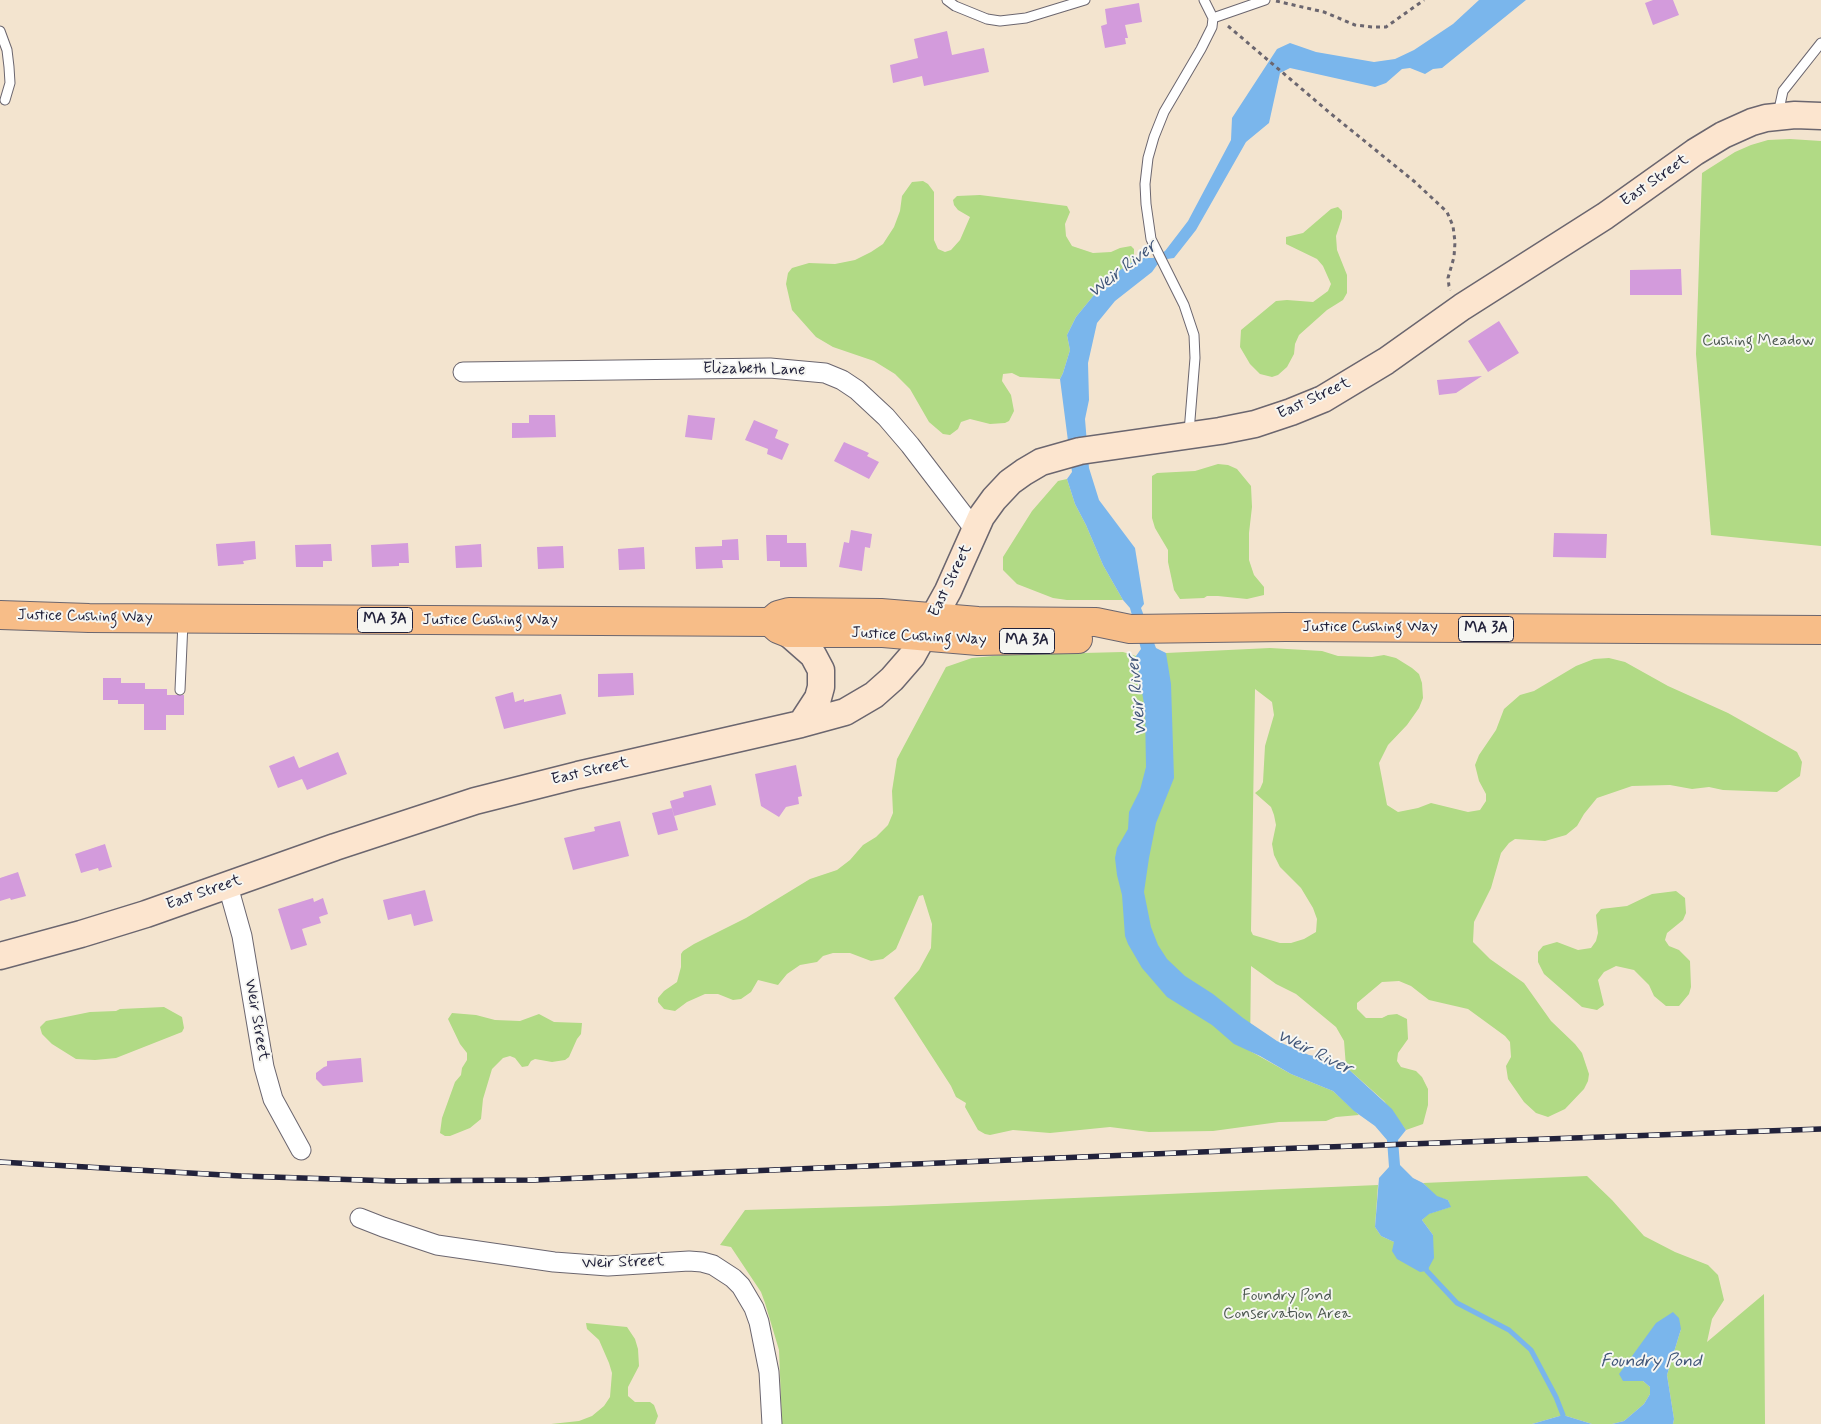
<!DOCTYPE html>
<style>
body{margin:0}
canvas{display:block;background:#f3e4cf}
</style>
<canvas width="1821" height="1424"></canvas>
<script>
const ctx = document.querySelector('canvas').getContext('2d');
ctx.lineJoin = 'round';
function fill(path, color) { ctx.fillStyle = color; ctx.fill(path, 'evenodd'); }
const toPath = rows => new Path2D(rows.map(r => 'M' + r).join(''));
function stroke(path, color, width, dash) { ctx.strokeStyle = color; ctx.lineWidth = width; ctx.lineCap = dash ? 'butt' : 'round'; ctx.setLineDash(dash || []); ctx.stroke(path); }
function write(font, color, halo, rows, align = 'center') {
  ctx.font = font + ' Mynerve,sans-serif'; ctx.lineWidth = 4; ctx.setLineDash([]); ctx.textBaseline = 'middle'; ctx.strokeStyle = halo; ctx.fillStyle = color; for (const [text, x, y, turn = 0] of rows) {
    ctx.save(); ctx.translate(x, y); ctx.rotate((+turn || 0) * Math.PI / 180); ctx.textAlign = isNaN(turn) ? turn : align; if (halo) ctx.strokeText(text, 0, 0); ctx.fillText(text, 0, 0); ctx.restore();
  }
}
fill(toPath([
 [1790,139,1821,141,1821,546,1711,535,1696,354,1702,173,1735,152,1751,145,1768,140],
 [923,181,928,184,934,192,934,240,938,249,945,252,951,250,960,240,970,217,958,210,954,205,953,200,957,196,980,195,1067,206,1070,212,1065,224,1066,236,1072,246,1093,253,1111,252,1120,248,1131,246,1134,249,1134,261,1114,274,1103,284,1076,317,1067,335,1070,350,1063,373,1060,379,1020,377,1012,373,1003,374,1002,381,1011,395,1014,411,1009,421,1005,423,990,424,970,419,961,422,958,429,950,435,943,434,929,422,910,389,895,374,874,361,833,347,816,337,792,310,786,284,788,273,792,268,809,263,835,264,855,260,871,252,883,244,894,227,900,211,902,196,912,182],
 [1338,207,1342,211,1342,218,1336,236,1337,250,1347,275,1347,293,1343,300,1327,310,1299,335,1295,344,1294,354,1287,367,1278,375,1272,377,1260,374,1250,364,1240,347,1241,330,1276,301,1287,300,1313,302,1328,291,1331,284,1323,266,1317,259,1286,244,1286,237,1303,233,1331,209],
 [1218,464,1228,465,1237,469,1251,486,1252,507,1249,533,1249,560,1254,575,1264,587,1264,595,1247,599,1218,596,1207,596,1204,598,1180,599,1174,590,1168,562,1168,550,1155,528,1152,518,1152,476,1157,473,1195,471],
 [1067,479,1075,504,1086,525,1103,565,1123,600,1067,600,1053,598,1017,584,1003,570,1003,557,1032,511,1058,481],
 [1270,648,1322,651,1338,656,1372,657,1384,655,1396,658,1412,668,1419,674,1422,683,1423,698,1419,708,1407,725,1388,745,1379,763,1387,805,1398,812,1418,808,1431,803,1468,812,1480,810,1486,801,1486,794,1479,781,1475,765,1479,755,1496,730,1504,709,1520,695,1534,691,1576,666,1594,659,1609,658,1625,662,1668,686,1728,713,1797,752,1802,762,1800,776,1777,792,1723,790,1709,787,1692,789,1670,785,1632,786,1597,798,1584,814,1577,826,1566,835,1545,841,1515,839,1509,843,1501,853,1491,888,1474,922,1473,942,1490,959,1524,983,1551,1021,1575,1044,1582,1053,1589,1074,1588,1081,1584,1089,1565,1109,1548,1117,1536,1113,1524,1102,1508,1079,1506,1066,1511,1057,1510,1042,1505,1036,1468,1009,1429,1000,1411,986,1399,981,1382,982,1357,1003,1357,1009,1366,1018,1382,1018,1388,1015,1397,1014,1407,1019,1408,1039,1398,1053,1397,1061,1401,1067,1416,1071,1422,1077,1428,1089,1428,1105,1423,1124,1406,1130,1384,1101,1346,1067,1344,1041,1336,1027,1296,994,1276,984,1251,966,1250,1051,1291,1074,1333,1091,1359,1115,1336,1117,1326,1121,1279,1122,1213,1131,1149,1132,1110,1127,1050,1133,1013,1130,990,1135,985,1134,978,1130,965,1107,966,1103,956,1097,951,1086,894,998,919,970,931,948,932,924,923,895,919,896,896,949,883,959,871,961,850,953,833,953,823,956,817,962,800,965,787,974,778,985,758,980,751,992,741,999,733,1000,718,994,705,994,687,1002,675,1011,664,1009,658,1002,658,998,664,991,677,982,681,967,681,954,683,951,694,944,746,918,810,879,837,870,850,860,863,845,876,837,888,825,893,813,892,791,897,759,946,667,972,658,1003,655,1123,652,1136,656,1137,661,1166,660,1166,653],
 [1255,689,1272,702,1274,715,1265,746,1263,782,1260,789,1255,793,1271,807,1274,815,1276,825,1272,844,1274,855,1280,867,1301,888,1313,908,1317,919,1316,932,1304,939,1291,943,1280,943,1253,935,1251,931],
 [1676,891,1685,898,1686,913,1683,920,1667,933,1665,940,1669,946,1679,950,1690,961,1691,987,1689,994,1679,1006,1666,1006,1654,996,1649,985,1634,970,1616,966,1604,972,1598,980,1604,1005,1597,1010,1582,1007,1544,974,1538,962,1538,952,1543,946,1557,942,1578,950,1591,948,1596,941,1598,933,1596,915,1601,909,1627,906,1652,894],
 [164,1007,182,1017,184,1028,182,1032,116,1058,95,1060,76,1059,52,1044,42,1034,40,1027,46,1021,90,1012,116,1011,120,1009],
 [452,1013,476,1015,495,1020,520,1021,539,1014,554,1022,582,1023,581,1034,577,1039,569,1057,565,1060,552,1062,535,1059,531,1061,528,1066,522,1067,515,1058,510,1056,503,1058,492,1069,483,1099,481,1119,470,1128,450,1136,445,1136,440,1133,442,1118,455,1082,461,1075,462,1068,467,1060,467,1053,460,1044,448,1019],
 [1587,1176,1612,1200,1644,1236,1675,1252,1708,1265,1718,1275,1724,1300,1712,1319,1707,1342,1764,1294,1765,1424,1673,1424,1674,1419,1667,1375,1681,1329,1623,1381,1643,1381,1650,1387,1650,1394,1644,1404,1624,1421,1612,1424,1592,1424,1563,1415,1532,1424,782,1424,779,1350,765,1303,761,1292,731,1247,720,1245,745,1210,887,1206,1378,1185,1375,1227,1381,1236,1394,1242,1433,1235,1422,1220,1428,1214,1450,1207,1448,1200,1437,1197,1423,1183],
 [586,1323,627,1327,635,1339,638,1349,639,1366,628,1387,628,1396,635,1402,650,1402,654,1405,658,1416,655,1424,551,1424,579,1421,592,1416,604,1406,610,1397,612,1373,609,1363,599,1340,587,1329]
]), '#b1da85');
fill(toPath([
 [1479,0,1526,0,1442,68,1433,69,1425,74,1410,68,1402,69,1386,83,1375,87,1290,68,1280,73,1269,123,1246,142,1196,230,1174,258,1167,259,1157,265,1152,272,1115,301,1097,323,1088,363,1089,400,1085,419,1089,468,1099,500,1135,548,1144,604,1141,608,1156,648,1166,653,1171,684,1174,778,1156,823,1149,858,1144,892,1151,927,1158,945,1167,959,1185,976,1213,994,1243,1018,1277,1041,1309,1055,1325,1058,1346,1067,1392,1109,1406,1130,1398,1140,1400,1165,1413,1178,1423,1183,1437,1196,1448,1200,1451,1207,1429,1214,1422,1220,1433,1235,1434,1258,1427,1271,1420,1272,1397,1259,1392,1251,1394,1242,1381,1236,1375,1227,1379,1178,1389,1167,1387,1140,1375,1126,1354,1111,1333,1091,1291,1074,1260,1056,1234,1044,1212,1025,1167,997,1142,968,1128,944,1125,936,1122,895,1117,875,1115,858,1117,848,1128,829,1129,812,1140,790,1146,767,1145,710,1136,656,1141,649,1130,608,1123,600,1103,565,1086,525,1075,504,1067,479,1072,472,1060,379,1063,373,1070,350,1067,335,1076,317,1103,284,1114,274,1134,261,1143,258,1153,258,1165,251,1188,221,1231,140,1232,118,1277,49,1290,43,1316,52,1374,62,1395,59,1414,50,1453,24],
 [1673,1312,1679,1318,1681,1329,1667,1375,1674,1419,1673,1424,1612,1424,1624,1421,1644,1404,1650,1394,1650,1387,1643,1381,1623,1381,1619,1374,1656,1323],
 [1563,1415,1592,1424,1532,1424]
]), '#7ab6ec');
stroke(toPath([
 [1425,1266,1427,1271,1457,1303,1509,1330,1531,1350,1556,1397,1563,1415,1561,1424]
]), '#7ab6ec', 5);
fill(toPath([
 [1653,0,1673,0,1679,15,1653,25,1645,3],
 [1139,3,1142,22,1125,25,1128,38,1125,38,1126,44,1105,48,1101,26,1107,24,1105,9],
 [947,31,952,55,984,48,989,72,924,86,922,76,893,83,890,65,918,58,914,39],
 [1681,269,1682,295,1630,295,1630,270],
 [1499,321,1519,353,1488,372,1468,341],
 [1482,376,1456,393,1439,395,1437,380],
 [529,415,555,415,556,437,512,438,512,423,529,423],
 [688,415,715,418,712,440,685,437],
 [754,420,778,430,775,438,789,444,782,460,767,454,768,449,745,440],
 [844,442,869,453,867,456,879,462,869,479,834,461],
 [851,530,872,534,870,548,865,547,862,571,839,567,844,542,849,543],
 [1554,533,1607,534,1606,558,1553,557],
 [766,535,787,535,787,543,806,543,807,567,780,567,780,561,767,561],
 [738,539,739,560,722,560,723,568,696,569,695,547,722,546,722,540],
 [255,541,256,559,243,561,244,564,218,566,216,544],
 [408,543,409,563,399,563,399,566,372,567,371,545],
 [331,544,332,561,323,561,323,567,296,567,295,545],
 [481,544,482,567,456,568,455,546],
 [563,546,564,568,538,569,537,547],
 [644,547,645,569,619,570,618,549],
 [633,673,634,695,598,697,598,674],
 [103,678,121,678,121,683,145,683,145,689,167,689,167,695,184,695,184,715,166,715,166,730,144,730,144,704,118,704,118,700,103,700],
 [513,692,515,702,524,699,524,702,561,694,566,714,504,729,495,697],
 [338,752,347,774,307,790,302,779,278,788,269,766,294,756,299,768],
 [796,765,802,796,798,797,799,804,786,807,779,817,761,806,755,774],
 [711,785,716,805,674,816,670,801,684,797,683,792],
 [672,808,678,830,658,835,652,813],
 [620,821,629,856,573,870,564,838,595,831,594,827],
 [105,844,112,867,99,871,98,868,81,873,75,854],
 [18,872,26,896,11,900,10,898,0,901,0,878],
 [425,890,433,921,414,926,411,914,388,920,383,900],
 [313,898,314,902,323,898,328,914,319,917,321,923,302,929,307,945,291,950,278,909],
 [361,1058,363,1082,323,1086,316,1079,316,1073,324,1067,327,1066,327,1061]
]), '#d39bdc');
const service = toPath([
 [947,0,955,6,987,19,1000,21,1026,18,1085,0],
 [1213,18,1265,0],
 [0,31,7,50,9,67,10,83,5,100],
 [1778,114,1783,91,1821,43],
 [1189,432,1195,358,1194,335,1184,305,1151,239,1146,204,1145,184,1148,158,1154,137,1164,112,1201,49,1212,27,1213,18,1204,0],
 [180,690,183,622]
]);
const minor = toPath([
 [463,372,770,368,825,373,842,380,857,390,886,417,910,445,975,530],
 [228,886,242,936,264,1067,273,1099,301,1150],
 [360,1218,383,1227,437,1245,554,1262,608,1266,689,1261,702,1262,713,1265,733,1278,741,1286,754,1308,759,1322,769,1372,772,1424]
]);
const secondary = toPath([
 [788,633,813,655,821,670,821,687,818,698,801,724],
 [0,956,81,934,146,914,335,847,475,801,578,775,801,724,845,712,874,695,892,679,912,656,948,591,981,517,994,499,1010,482,1024,472,1041,462,1080,451,1220,431,1255,424,1291,412,1323,399,1386,361,1462,307,1605,216,1695,152,1723,135,1752,122,1766,118,1795,115,1821,116]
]);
const primary = toPath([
 [0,615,89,618,770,622,778,615,789,612,881,613,978,621,1096,622,1130,629,1286,627,1821,630],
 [770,622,778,629,788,633,883,633,978,641,1078,639]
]);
stroke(service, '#6b666f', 11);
stroke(minor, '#6b666f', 21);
stroke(secondary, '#6b666f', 29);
stroke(primary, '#6b666f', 30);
stroke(toPath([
 [1276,1,1324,12,1355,25,1372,27,1386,27,1424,0],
 [1228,26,1330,113,1415,182,1447,212,1453,226,1455,242,1454,257,1448,278,1449,286,1451,290]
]), '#6b666f', 3, [4, 4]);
stroke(service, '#fff', 9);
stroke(minor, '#fff', 19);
stroke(secondary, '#fce5cf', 26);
stroke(primary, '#f7bd88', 28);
const rail = toPath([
 [0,1162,241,1176,393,1181,535,1180,1272,1149,1821,1129]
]);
stroke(rail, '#22223b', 5.5);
stroke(rail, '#f6f6f2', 4, [11]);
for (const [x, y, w] of [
 [385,620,55],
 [1486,629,55],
 [1027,641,55]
]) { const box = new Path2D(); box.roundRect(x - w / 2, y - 12.5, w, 25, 4); ctx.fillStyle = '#f6f6f2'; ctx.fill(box); stroke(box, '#22223b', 1); }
write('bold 15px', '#22223b', null, [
 ["MA 3A",385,620],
 ["MA 3A",1486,629],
 ["MA 3A",1027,641]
]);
write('16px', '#22223b', '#f6f6f2', [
 ["East Street",1655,181,-35],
 ["Elizabeth Lane",754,370,1],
 ["East Street",1314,399,-25],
 ["East Street",951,581,-64],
 ["Justice Cushing Way",85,617,1],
 ["Justice Cushing Way",490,621],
 ["Justice Cushing Way",1370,628],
 ["Justice Cushing Way",919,637,3],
 ["East Street",590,772,-13],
 ["East Street",204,893,-19],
 ["Weir Street",256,1020,80],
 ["Weir Street",623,1263,-2]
]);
write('16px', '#4d5951', '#f6f6f2', [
 ["Cushing Meadow",1758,342],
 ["Foundry Pond",1287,1297],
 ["Conservation Area",1287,1315]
]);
write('italic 18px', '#415679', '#f6f6f2', [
 ["Weir River",1123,270,-38],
 ["Weir River",1138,695,-96],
 ["Weir River",1314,1053,26],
 ["Foundry Pond",1651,1362]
]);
</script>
